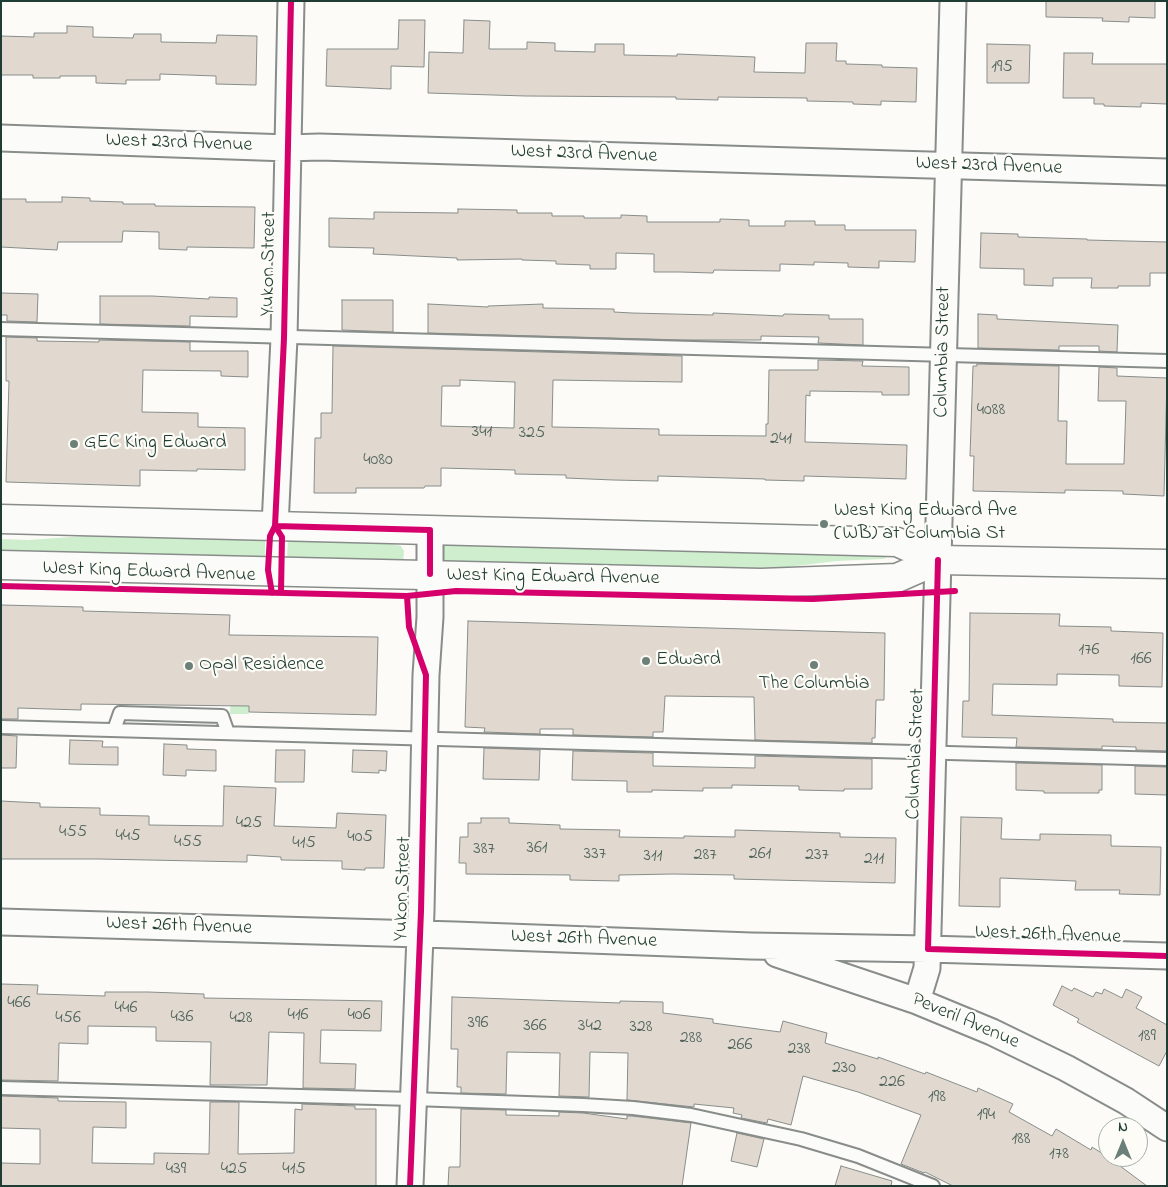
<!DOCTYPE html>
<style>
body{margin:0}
#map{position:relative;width:1168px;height:1187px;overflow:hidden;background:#fcfbf8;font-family:"Indie Flower",sans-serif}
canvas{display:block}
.frame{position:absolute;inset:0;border:2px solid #1f3d34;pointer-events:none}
.north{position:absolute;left:1098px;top:1117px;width:50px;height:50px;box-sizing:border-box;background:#fdfcf7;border:1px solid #a4b0a9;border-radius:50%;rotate:0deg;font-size:14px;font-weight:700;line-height:20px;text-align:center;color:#1f3d34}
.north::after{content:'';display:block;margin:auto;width:18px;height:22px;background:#6c8079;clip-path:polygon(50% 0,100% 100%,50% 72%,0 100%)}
</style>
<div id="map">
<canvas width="1168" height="1187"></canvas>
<div class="frame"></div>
<div class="north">N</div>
</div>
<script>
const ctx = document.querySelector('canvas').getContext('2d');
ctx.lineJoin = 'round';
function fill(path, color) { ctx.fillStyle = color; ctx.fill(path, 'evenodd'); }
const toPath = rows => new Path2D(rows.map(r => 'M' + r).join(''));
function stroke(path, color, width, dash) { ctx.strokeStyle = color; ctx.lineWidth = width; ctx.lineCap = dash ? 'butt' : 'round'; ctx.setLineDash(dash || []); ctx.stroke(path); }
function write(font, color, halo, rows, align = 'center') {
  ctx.font = font + ' "Indie Flower",sans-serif'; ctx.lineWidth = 4.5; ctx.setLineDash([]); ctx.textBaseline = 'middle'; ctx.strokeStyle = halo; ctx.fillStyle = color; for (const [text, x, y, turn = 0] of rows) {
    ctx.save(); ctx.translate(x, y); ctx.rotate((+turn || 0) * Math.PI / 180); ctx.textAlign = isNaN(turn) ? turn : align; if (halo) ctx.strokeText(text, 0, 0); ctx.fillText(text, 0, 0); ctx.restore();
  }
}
fill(toPath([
 [128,533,263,537,265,541,265,560,1,557,1,539,28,540],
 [288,540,378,541,401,546,404,551,403,563,287,560],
 [443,544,888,555,886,558,882,559,837,561,754,571,443,564,441,560],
 [231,683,249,683,249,714,230,714]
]), '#ceeecd');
const building = toPath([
 [1046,1,1155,1,1155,18,1129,17,1129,22,1102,21,1103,18,1046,17,1046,1],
 [399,20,425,20,424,67,391,66,391,89,326,86,327,49,398,49,399,20],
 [464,20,490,21,489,49,527,49,527,42,555,43,555,51,595,52,595,44,624,44,624,55,677,56,677,54,755,57,754,72,805,73,806,43,837,43,836,61,846,61,846,64,882,65,882,67,917,68,916,102,881,101,881,105,853,104,853,102,807,101,807,98,718,97,718,100,676,99,676,97,526,96,428,93,429,52,463,53,464,20],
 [67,26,93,27,93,37,133,38,134,34,161,34,161,42,216,43,217,35,257,36,256,85,216,84,216,76,160,74,160,80,126,80,126,84,96,83,96,76,60,76,60,78,33,78,33,75,1,75,1,36,34,37,34,33,67,33,67,26],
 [987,44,1030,45,1029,83,987,83,987,44],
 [1064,53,1093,53,1092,64,1167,64,1167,104,1141,103,1141,107,1104,106,1104,104,1094,104,1094,98,1063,98,1064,53],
 [62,197,90,198,90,201,123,202,123,204,155,204,155,206,255,207,254,248,187,247,187,250,159,249,159,232,123,231,122,242,58,242,57,250,1,247,1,199,26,199,26,202,62,202,62,197],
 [458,209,517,210,517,213,552,213,552,216,584,216,584,218,621,218,621,215,647,216,647,222,720,222,720,219,749,220,749,226,785,226,785,221,815,221,815,225,845,225,845,230,916,230,915,262,879,261,879,268,848,267,848,263,814,262,814,265,780,264,780,271,714,270,713,273,680,272,654,272,654,254,616,253,616,269,590,269,590,265,556,264,556,261,522,260,522,259,457,260,457,258,373,254,374,248,329,247,329,218,374,219,374,212,458,213,458,209],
 [981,233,1018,234,1018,237,1087,239,1087,240,1167,242,1167,273,1150,273,1150,286,1118,286,1118,288,1091,288,1092,278,1053,278,1053,286,1024,285,1024,269,980,268,981,233],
 [1,293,38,294,37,322,7,321,7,315,1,315,1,293],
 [100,296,152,296,209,299,209,297,237,298,237,317,190,316,190,326,100,324,100,296],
 [342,300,393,300,393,332,342,330,342,300],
 [428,304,488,307,488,306,543,304,543,308,614,309,614,312,632,313,713,315,713,313,783,316,784,314,829,315,829,319,863,319,863,345,818,343,819,337,761,336,761,340,683,340,428,333,428,304],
 [978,314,997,315,997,319,1118,325,1117,352,1099,351,1099,346,1059,346,1059,350,978,348,978,314],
 [6,337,37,338,37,341,99,342,99,340,190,342,190,351,248,351,248,377,221,376,221,371,143,370,142,412,198,413,198,427,245,428,245,470,197,469,197,471,140,470,140,486,6,482,9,381,6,381,6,337],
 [333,346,682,356,682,382,553,380,552,427,659,429,659,435,766,436,766,424,768,424,769,370,818,370,818,360,863,361,862,366,909,367,909,395,882,395,882,392,810,391,810,396,806,395,805,442,907,445,906,479,804,476,804,481,765,480,765,479,658,476,658,481,613,480,566,478,566,475,515,474,515,470,441,468,441,486,425,486,424,488,356,488,356,493,314,493,315,438,321,438,321,413,332,413,333,346],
 [460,380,515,382,514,428,441,426,442,386,460,386,460,380],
 [977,364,1059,366,1058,421,1067,421,1066,464,1124,464,1126,401,1098,401,1099,367,1117,368,1117,376,1167,378,1164,496,1123,494,1123,491,1065,490,1065,493,973,491,974,456,970,456,973,366,977,366,977,364],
 [1,605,83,607,83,611,230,615,229,635,378,637,376,715,249,712,249,706,81,704,81,710,18,708,18,719,1,719,1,605],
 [970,613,1060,614,1059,626,1111,627,1111,631,1163,633,1162,687,1119,686,1119,675,1057,674,1057,685,993,684,992,715,1113,719,1113,722,1167,723,1167,751,1136,750,1136,747,1102,746,1102,749,1016,747,1017,738,962,737,963,701,969,701,970,613],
 [468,621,885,633,884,700,876,700,875,738,872,738,872,743,755,740,754,697,665,696,663,732,653,732,653,737,573,735,573,729,540,729,540,734,484,732,485,728,465,727,468,621],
 [1,735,17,736,16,768,1,768,1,735],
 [70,740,103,741,102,747,118,747,118,765,69,764,70,740],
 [164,744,187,745,187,749,216,750,216,771,186,770,186,776,163,775,164,744],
 [484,748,540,750,539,780,483,779,484,748],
 [276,750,305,750,304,782,275,782,276,750],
 [353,750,387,751,386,771,379,770,379,773,352,772,353,750],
 [573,751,653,753,653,766,755,768,755,756,872,759,872,789,844,789,844,791,799,790,799,786,732,785,732,788,703,788,703,791,652,790,652,792,627,792,627,781,572,780,573,751],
 [1016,763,1102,765,1102,790,1099,790,1099,793,1044,793,1044,791,1016,790,1016,763],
 [1135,766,1167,767,1167,795,1135,794,1135,766],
 [224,786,276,788,274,826,336,828,337,813,386,815,384,868,365,868,365,870,342,869,342,861,281,860,281,857,247,855,247,862,99,859,1,859,1,801,40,803,40,807,100,808,100,815,149,816,149,825,223,826,224,786],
 [961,817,1002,818,1001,839,1040,840,1040,834,1111,835,1111,846,1161,847,1160,895,1119,894,1120,890,1075,890,1076,881,1000,878,1000,907,959,906,961,817],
 [481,818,509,818,509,823,560,825,560,829,620,830,619,837,684,838,684,836,735,837,735,830,840,833,840,837,896,838,895,883,734,879,734,875,673,874,619,875,619,881,570,880,570,875,466,874,466,863,459,863,460,837,468,837,468,823,481,823,481,818],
 [1,984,38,985,37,994,105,996,105,992,148,992,204,994,204,998,382,1001,381,1031,321,1030,320,1063,356,1064,355,1089,303,1088,304,1033,269,1032,267,1085,210,1085,211,1042,156,1041,156,1027,88,1026,88,1044,59,1043,58,1081,1,1080,1,984],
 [1062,986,1072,991,1074,988,1093,997,1096,992,1102,994,1104,989,1122,998,1126,989,1142,997,1136,1008,1167,1025,1167,1051,1159,1066,1077,1022,1079,1019,1053,1005,1062,986],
 [452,997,620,1003,620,1001,663,1002,663,1013,713,1019,713,1023,780,1032,783,1021,827,1033,825,1043,878,1059,878,1057,925,1074,926,1072,977,1092,978,1088,1013,1104,1009,1112,1052,1136,1056,1129,1091,1150,1092,1147,1116,1162,1116,1163,1147,1186,953,1186,925,1172,924,1173,901,1164,921,1115,858,1092,803,1076,791,1125,768,1119,767,1123,741,1118,742,1115,733,1113,734,1108,694,1104,694,1107,627,1100,628,1053,590,1052,589,1097,559,1096,560,1053,507,1052,506,1094,461,1093,461,1087,457,1087,458,1049,451,1049,452,997],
 [1,1096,58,1098,58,1101,126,1102,126,1128,93,1127,92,1163,154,1164,154,1153,209,1154,210,1102,239,1102,238,1154,294,1153,295,1109,302,1110,302,1104,355,1106,355,1109,376,1109,376,1186,1,1186,1,1163,40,1164,40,1129,1,1128,1,1096],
 [461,1109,506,1110,506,1115,559,1116,559,1112,583,1113,627,1119,627,1116,632,1116,691,1123,682,1186,448,1186,449,1167,460,1167,461,1109],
 [737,1133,764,1139,757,1167,731,1161,737,1133],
 [841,1166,892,1181,891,1186,835,1186,841,1166]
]);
fill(building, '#e1d9d0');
stroke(building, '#888d8a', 1);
const service = toPath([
 [1,329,1167,361],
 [1,727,1167,759],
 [114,730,120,713,222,716,228,733],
 [1,1088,413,1099,583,1105,633,1108,691,1115,801,1139,858,1156,933,1186]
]);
const minor = toPath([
 [1,138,288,148,319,147,1167,172],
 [275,526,284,338,291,1],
 [1,922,455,935,751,946,928,949,1167,956],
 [777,954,917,1001,992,1032,1066,1068,1126,1101,1167,1128],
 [917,1001,927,968,953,1],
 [410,1186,421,911,426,675,430,617,430,530]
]);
const secondary = toPath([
 [1,519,897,542,938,560,1167,564],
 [1,565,761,583,897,578,938,560]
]);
stroke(service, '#888d8a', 16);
stroke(minor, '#888d8a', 29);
stroke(secondary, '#888d8a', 31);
stroke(service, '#fbfbf9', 12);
stroke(minor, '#fbfbf9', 25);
stroke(secondary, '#fbfbf9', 28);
stroke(toPath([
 [275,526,430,530,430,574],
 [275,526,282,537,281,592],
 [938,560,928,949,1167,956],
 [1,586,407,596,456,591,813,599,955,591],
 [272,593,268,570,270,536,275,526,284,338,291,1],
 [407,596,409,627,426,675,421,911,410,1186]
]), '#d6006c', 6);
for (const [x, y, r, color] of [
 [74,444,5,"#6c8079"],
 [824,524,5,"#6c8079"],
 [646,661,5,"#6c8079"],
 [814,665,5,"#6c8079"],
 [189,666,5,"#6c8079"]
]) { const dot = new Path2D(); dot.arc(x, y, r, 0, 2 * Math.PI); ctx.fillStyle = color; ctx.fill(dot); stroke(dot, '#fdfcf7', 2); }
write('18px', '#50645b', null, [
 ["195",1002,68],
 ["4088",991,411],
 ["341",482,433],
 ["325",532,434],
 ["241",781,440],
 ["4080",378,461],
 ["176",1089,651],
 ["166",1141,660],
 ["425",249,824],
 ["455",73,833],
 ["445",128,837],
 ["405",360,838],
 ["455",188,843],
 ["415",304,844],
 ["361",537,849],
 ["387",484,850],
 ["337",595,855],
 ["261",760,855],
 ["287",705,856],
 ["237",817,856],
 ["311",653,857],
 ["211",874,860],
 ["466",19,1004],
 ["446",126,1009],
 ["416",298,1016],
 ["406",359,1016],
 ["436",182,1018],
 ["456",68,1019],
 ["428",241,1019],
 ["396",478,1024],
 ["366",535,1027],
 ["342",590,1027],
 ["328",641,1028],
 ["189",1147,1037],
 ["288",691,1039],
 ["266",740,1046],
 ["238",799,1050],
 ["230",844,1069],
 ["226",892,1083],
 ["198",937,1098],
 ["194",986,1116],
 ["188",1021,1140],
 ["178",1059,1155],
 ["439",176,1170],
 ["425",234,1170],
 ["415",294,1170]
]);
write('20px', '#1f3d34', '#fdfcf7', [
 ["West 23rd Avenue",179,144,2],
 ["West 23rd Avenue",584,155,2],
 ["West 23rd Avenue",989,167,2],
 ["Yukon Street",270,264,-89],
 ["Columbia Street",944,352,-89],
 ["West King Edward Avenue",149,573,2],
 ["West King Edward Avenue",553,578,1],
 ["Columbia Street",917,754,-88],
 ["Yukon Street",404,889,-88],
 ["West 26th Avenue",179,927,2],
 ["West 26th Avenue",1048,936,2],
 ["West 26th Avenue",584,940,2],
 ["Peveril Avenue",965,1022,23]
]);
write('20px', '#1f3d34', '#fdfcf7', [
 ["GEC King Edward",84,444],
 ["West King Edward Ave",834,512],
 ["(WB) at Columbia St",834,535],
 ["Edward",656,661],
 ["Opal Residence",199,666],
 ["The Columbia",814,685,"center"]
], 'left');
</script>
